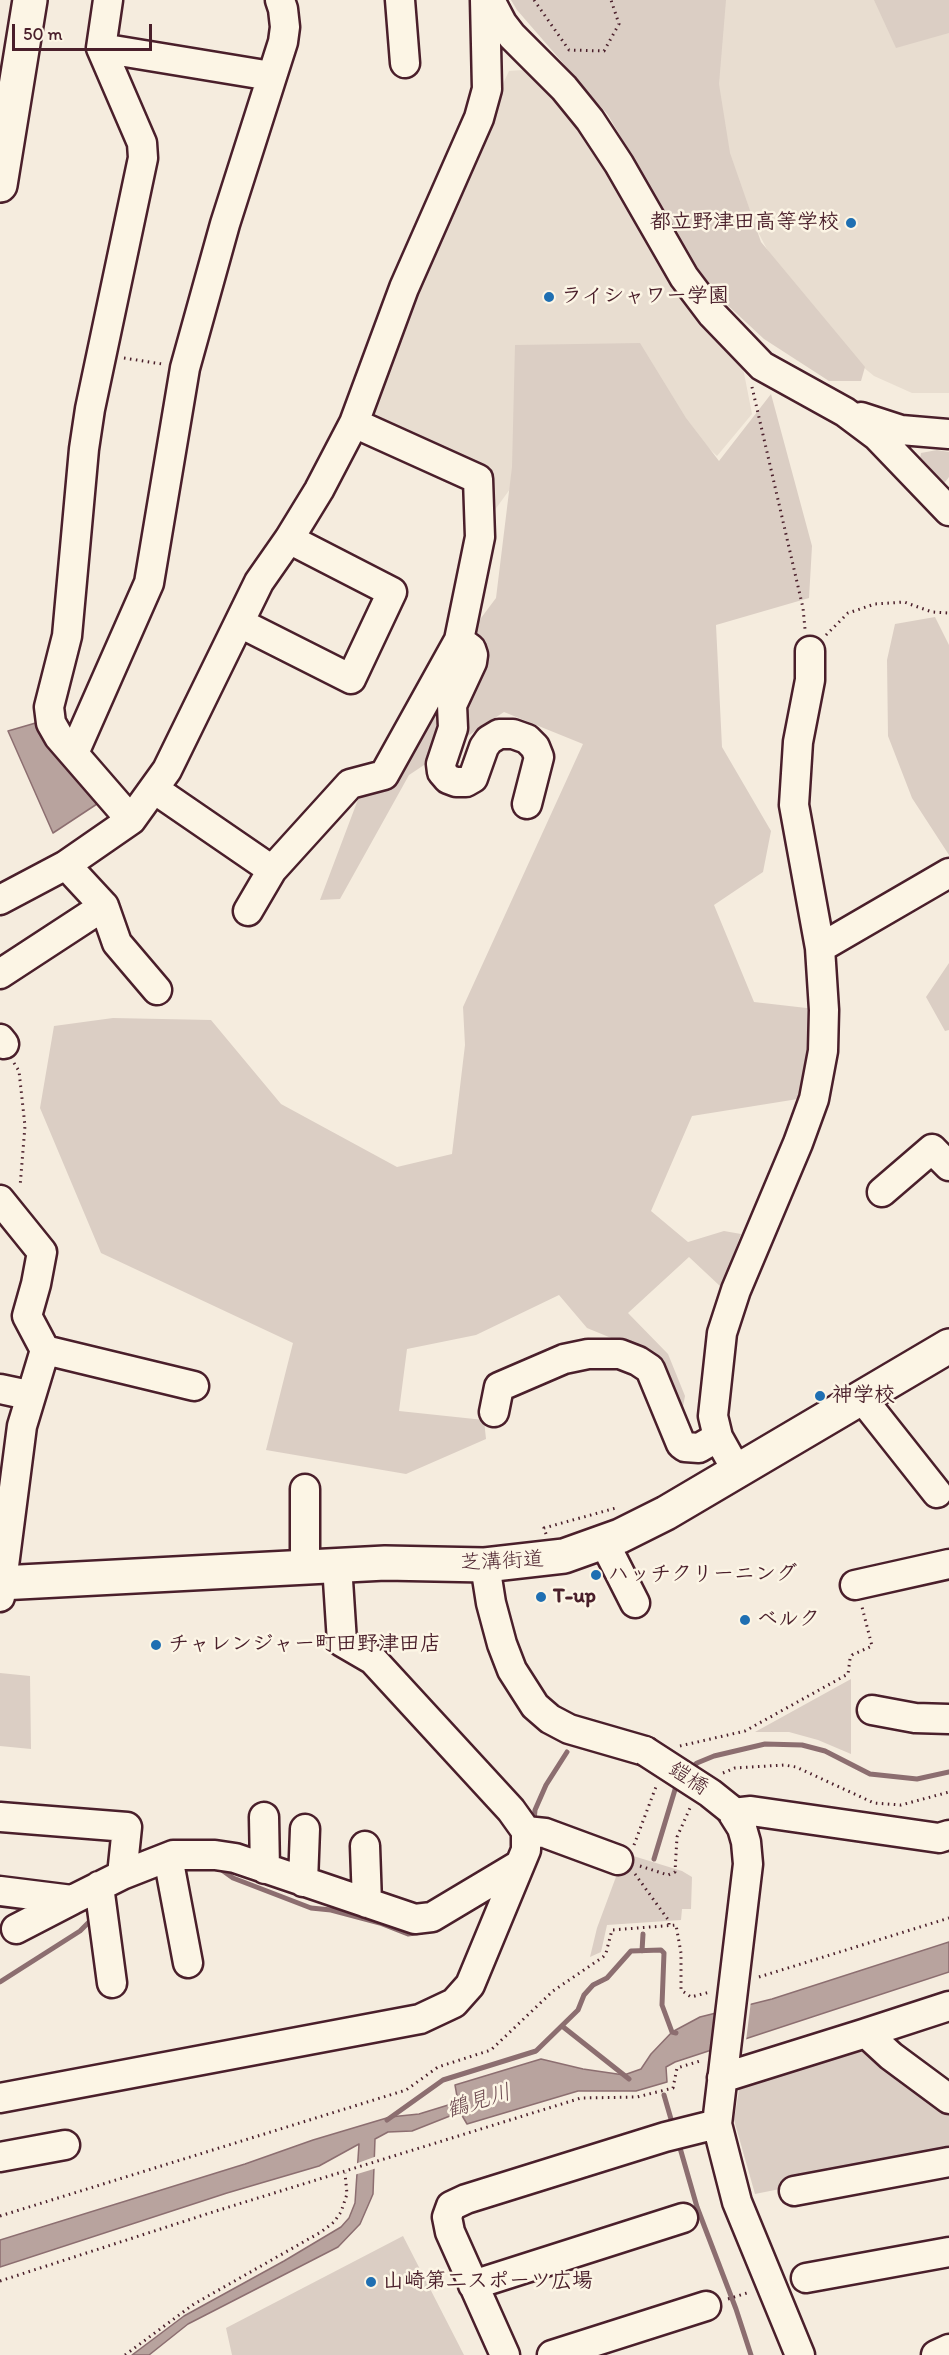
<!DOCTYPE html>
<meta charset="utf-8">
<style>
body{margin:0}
#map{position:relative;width:949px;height:2355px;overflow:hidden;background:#f5ecde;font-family:Itim,sans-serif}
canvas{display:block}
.scale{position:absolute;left:12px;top:24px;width:140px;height:27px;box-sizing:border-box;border:3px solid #4a1f2b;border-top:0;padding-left:8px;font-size:18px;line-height:21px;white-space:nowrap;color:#4a1f2b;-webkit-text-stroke:4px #fcf5e5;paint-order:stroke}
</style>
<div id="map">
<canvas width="949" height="2355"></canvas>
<div class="scale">50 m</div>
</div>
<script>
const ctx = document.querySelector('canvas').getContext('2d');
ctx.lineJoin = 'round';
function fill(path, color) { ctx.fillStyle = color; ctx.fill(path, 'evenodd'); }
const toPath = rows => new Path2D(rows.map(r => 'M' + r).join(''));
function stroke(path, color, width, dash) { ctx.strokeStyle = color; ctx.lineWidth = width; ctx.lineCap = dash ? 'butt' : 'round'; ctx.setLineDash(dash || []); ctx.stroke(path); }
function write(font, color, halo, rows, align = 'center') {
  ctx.font = font + ' Itim,"Klee One",sans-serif'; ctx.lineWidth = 5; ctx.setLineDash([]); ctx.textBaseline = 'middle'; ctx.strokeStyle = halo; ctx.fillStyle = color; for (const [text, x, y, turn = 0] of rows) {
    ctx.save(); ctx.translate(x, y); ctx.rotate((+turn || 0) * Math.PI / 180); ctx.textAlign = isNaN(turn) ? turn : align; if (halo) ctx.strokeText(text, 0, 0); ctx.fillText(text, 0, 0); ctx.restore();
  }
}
fill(toPath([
 [708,0,949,0,949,393,912,393,874,376,801,316,706,130],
 [523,70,549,93,575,125,620,190,641,231,692,311,717,343,743,368,752,414,717,456,608,354,489,518,487,472,376,422,372,409,479,135,509,71]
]), '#e8ddd0');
fill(toPath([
 [511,0,726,0,719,84,730,153,761,242,865,367,861,381,829,381,764,339,707,286,608,115,517,10],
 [874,0,949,0,949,33,896,48],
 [640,343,686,418,719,461,771,394,812,546,809,598,716,625,722,747,771,831,763,872,714,905,754,1002,824,1010,804,1098,692,1116,651,1211,688,1242,724,1231,741,1234,721,1287,689,1257,628,1313,668,1354,685,1396,680,1423,621,1342,587,1328,559,1295,476,1335,407,1349,399,1411,484,1420,486,1439,406,1474,266,1450,293,1343,101,1253,40,1108,54,1026,113,1018,211,1020,281,1104,397,1167,452,1154,465,1045,463,1007,583,744,504,712,409,775,340,899,320,900,371,765,496,598,512,467,515,345],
 [937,450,949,452,949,477,942,486,920,459,921,453],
 [935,617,949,645,949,855,912,798,888,736,887,660,895,624],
 [949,963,949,1030,945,1031,926,997],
 [0,1673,30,1676,31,1749,0,1746],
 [851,1679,851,1754,818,1740,789,1732,755,1732],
 [630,1855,682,1871,692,1877,691,1909,682,1909,681,1920,607,1925,601,1952,590,1957,597,1928,620,1866],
 [851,2050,867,2051,949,2113,949,2155,755,2194,734,2120,740,2084],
 [403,2236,464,2355,232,2355,226,2328]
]), '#dbcec4');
const water = toPath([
 [39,722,100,802,53,833,8,731,39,722],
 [949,1942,949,1972,675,2062,666,2067,667,2082,636,2091,578,2091,467,2124,460,2112,412,2131,388,2132,375,2139,373,2194,360,2224,338,2247,188,2324,149,2355,132,2355,184,2316,284,2261,341,2227,349,2218,355,2203,359,2144,319,2166,227,2193,0,2267,0,2240,245,2164,313,2140,390,2117,419,2114,458,2102,455,2085,541,2059,583,2069,624,2075,641,2069,651,2054,672,2032,700,2017,772,1999,949,1942]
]);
fill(water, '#b8a39e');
stroke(water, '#8c6e70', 1.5);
fill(toPath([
 [751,2001,746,2041,710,2053,715,2010],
 [377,2156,377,2168,354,2175,355,2164]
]), '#f5ecde');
stroke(toPath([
 [689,1770,697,1763,714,1756,765,1744,802,1745,825,1751,870,1774,917,1779,949,1772],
 [534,1821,535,1810,546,1785,567,1752],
 [654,1859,677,1783],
 [219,1868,233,1878,311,1908,331,1910,380,1923,408,1934,422,1932],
 [642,1951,643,1934],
 [0,1982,80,1931,94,1917],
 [562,2026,629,2079],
 [664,2095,673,2126],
 [387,2120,443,2080,536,2051,578,2010,584,1995,593,1985,607,1978,631,1951,661,1950,664,1953,662,2005,672,2032,676,2033],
 [678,2141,697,2207,736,2309,751,2355]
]), '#8c6e70', 5);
const minor = toPath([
 [108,0,101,48,142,143,143,158,90,409,84,449,67,636,49,707,51,723,59,737,131,820],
 [400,0,405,63],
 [490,0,502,23,512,36,564,88,590,120,619,164,684,277,712,314,762,366,845,412,877,436,949,511],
 [101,48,271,76],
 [861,417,901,430,949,434],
 [240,623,351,679,392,592,289,539],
 [459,640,471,649,473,655,472,662,452,705,453,728,441,764,442,772,448,779,456,782,466,782,473,778,484,747,489,740,499,734,513,734,527,739,535,747,539,757,527,804],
 [74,753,149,583,185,368,225,224,283,42,285,27,283,9,280,0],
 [154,789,272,870],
 [66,865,104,906,117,943,157,990],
 [0,900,66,865,131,820,167,770,259,582,289,539,319,490,354,423,404,288,479,118,487,89,485,0],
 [248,911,272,870,350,784,384,775,459,640,480,537,478,479,354,423],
 [820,948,949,873],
 [0,974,104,906],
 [0,1039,4,1044],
 [882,1192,932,1149,949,1166],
 [0,1200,42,1252,36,1284,27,1316,45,1350,22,1426,0,1597],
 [45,1350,194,1386],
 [0,1389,19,1393,30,1399],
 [861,1397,937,1493],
 [494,1412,499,1387,564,1359,588,1354,620,1354,638,1361,650,1369,681,1444,685,1447,699,1448,718,1437],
 [737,1471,718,1437,713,1416,722,1333,736,1290,798,1143,814,1099,823,1051,824,1010,820,948,794,805,798,742,810,680,810,651],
 [305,1489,305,1567],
 [604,1542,635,1603],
 [485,1565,491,1603,502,1644,512,1670,535,1706,550,1719,569,1729,645,1751],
 [855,1585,949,1564],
 [872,1710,915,1718,949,1719],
 [730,1809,742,1828,746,1842,748,1864,717,2124,737,2202,800,2355],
 [733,1813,751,1811,939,1838,949,1835],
 [0,1817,127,1827,122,1875],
 [264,1817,265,1869],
 [526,1831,545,1833,618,1860],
 [365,1846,367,1903],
 [168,1857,188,1963],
 [303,1882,305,1829],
 [99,1886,112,1983],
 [0,1891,72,1900,122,1875,173,1855,215,1855,235,1858,415,1919,432,1917,519,1865],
 [16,1929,72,1900],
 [866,2033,949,2006],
 [722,2078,866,2033,891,2056,949,2099],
 [0,2098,420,2019,454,2003,470,1985,526,1850,526,1831,511,1810,373,1660,342,1642,337,1565],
 [0,2157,65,2145],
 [794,2191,949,2162],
 [806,2278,949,2252],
 [473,2285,683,2218],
 [505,2355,450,2232,447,2217,451,2206,466,2199,665,2137,717,2124],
 [552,2355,706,2306],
 [936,2355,949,2349]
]);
const major = toPath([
 [0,185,30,0],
 [0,1583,385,1563,485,1565,564,1556,620,1536,666,1513,949,1346]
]);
stroke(minor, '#4a1f2b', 33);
stroke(major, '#4a1f2b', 38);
stroke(toPath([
 [534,0,569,50,604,51,619,24,611,0],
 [124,358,162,364],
 [752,387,803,608,805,629],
 [826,635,848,613,875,604,904,602,932,612,949,613],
 [14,1063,19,1071,25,1126,20,1187],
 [546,1534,544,1528,616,1508],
 [680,1746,745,1731,848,1674,850,1659,852,1655,872,1646,862,1607],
 [723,1773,735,1768,784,1765,796,1767,874,1803,901,1805,949,1792],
 [634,1845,657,1784],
 [640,1866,668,1875,675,1872,677,1837,690,1808],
 [635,1874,669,1921,669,1925],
 [759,1977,949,1918],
 [0,2216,406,2090,438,2067,491,2050,553,1991,603,1957,606,1953,612,1930,676,1925,681,1953,681,1990,691,1997,710,1992],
 [0,2281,216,2211,581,2098,637,2097,673,2088,677,2068,700,2061],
 [728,2299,750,2292],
 [125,2355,194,2304,321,2232,334,2222,341,2212,347,2194,345,2173]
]), '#4a1f2b', 3, [1.5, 4.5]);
stroke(minor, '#fcf5e5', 28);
stroke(major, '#fcf5e5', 33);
const minorBridge = toPath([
 [645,1751,710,1793,730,1809]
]);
stroke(minorBridge, '#4a1f2b', 33, []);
stroke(minorBridge, '#fcf5e5', 28);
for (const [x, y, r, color] of [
 [851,223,6,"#1f6fb2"],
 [549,297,6,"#1f6fb2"],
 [820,1396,6,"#1f6fb2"],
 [596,1575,6,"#1f6fb2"],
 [541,1597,6,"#1f6fb2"],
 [745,1620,6,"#1f6fb2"],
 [156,1645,6,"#1f6fb2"],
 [371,2282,6,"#1f6fb2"]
]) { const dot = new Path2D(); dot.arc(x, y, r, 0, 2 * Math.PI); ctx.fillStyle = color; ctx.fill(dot); stroke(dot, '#fcf5e5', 2); }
write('bold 21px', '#4a1f2b', '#fcf5e5', [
 ["都立野津田高等学校",839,223,"right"],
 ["ライシャワー学園",561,297],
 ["神学校",832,1396],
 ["ハッチクリーニング",608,1575],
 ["T-up",553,1597],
 ["ベルク",757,1620],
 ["チャレンジャー町田野津田店",168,1645],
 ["山崎第二スポーツ広場",383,2282]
], 'left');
write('21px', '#4a1f2b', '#fcf5e5', [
 ["芝溝街道",502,1562,-3],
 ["鎧橋",688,1779,33]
]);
write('italic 22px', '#704d53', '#fcf5e5', [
 ["鶴見川",479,2102,-17]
]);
</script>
